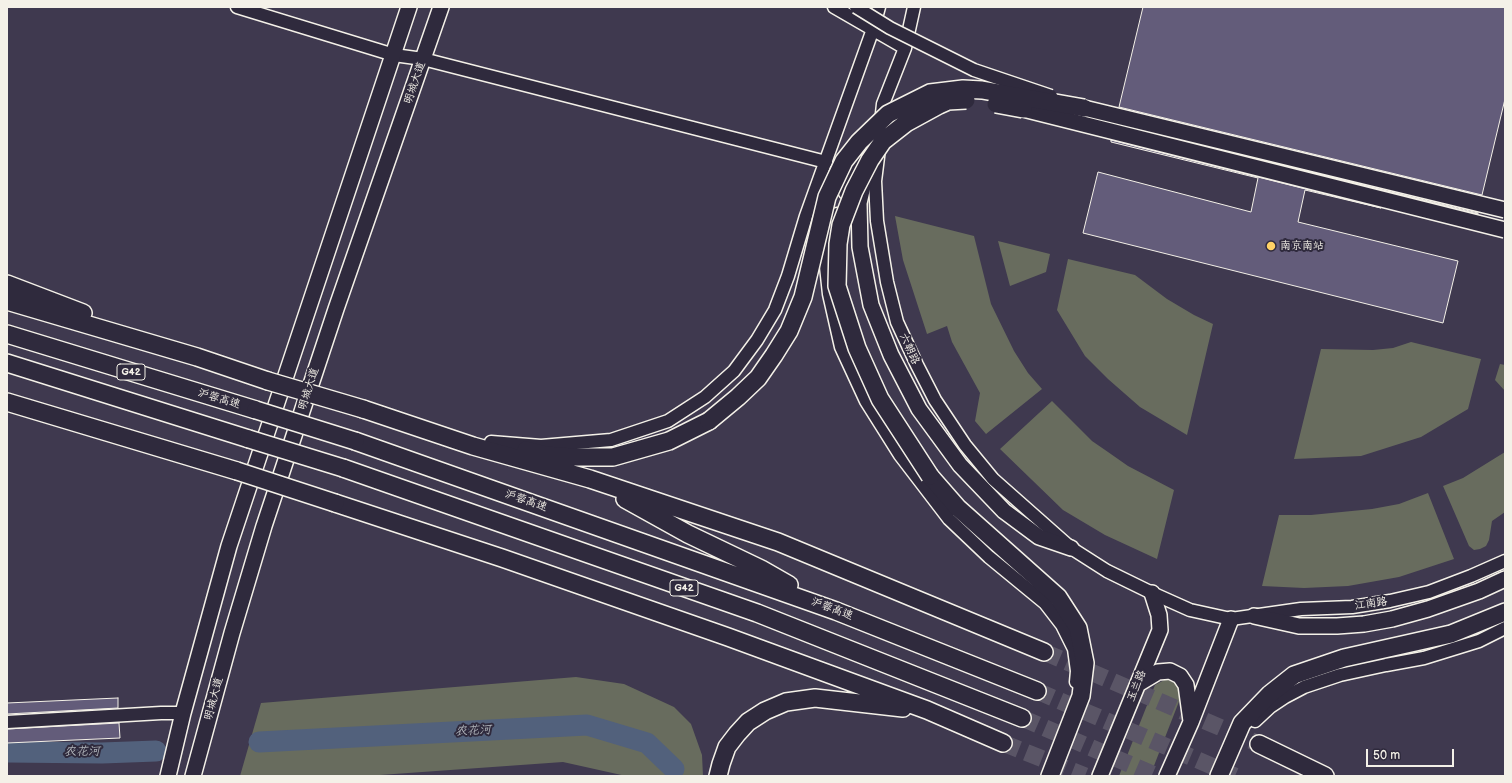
<!DOCTYPE html>
<meta charset="utf-8">
<style>
body{margin:0}
#map{position:relative;width:1512px;height:783px;overflow:hidden;background:#3f394f;font-family:"Balsamiq Sans",sans-serif}
canvas{display:block}
.frame{position:absolute;inset:0;border:8px solid #f4f1e8;pointer-events:none}
.scale{position:absolute;left:1366px;top:749px;width:88px;height:18px;box-sizing:border-box;border:2px solid #f4f1e8;border-top:0;padding-left:5px;font-size:12px;line-height:14px;white-space:nowrap;color:#f4f1e8;-webkit-text-stroke:3px #2f2a3d;paint-order:stroke}
</style>
<div id="map">
<canvas width="1512" height="783"></canvas>
<div class="frame"></div>
<div class="scale">50 m</div>
</div>
<script>
const ctx = document.querySelector('canvas').getContext('2d');
ctx.lineJoin = 'round';
function fill(path, color) { ctx.fillStyle = color; ctx.fill(path, 'evenodd'); }
const toPath = rows => new Path2D(rows.map(r => 'M' + r).join(''));
function stroke(path, color, width, dash) { ctx.strokeStyle = color; ctx.lineWidth = width; ctx.lineCap = dash ? 'butt' : 'round'; ctx.setLineDash(dash || []); ctx.stroke(path); }
function write(font, color, halo, rows, align = 'center') {
  ctx.font = font + ' "Balsamiq Sans","LXGW WenKai TC",sans-serif'; ctx.lineWidth = 4; ctx.setLineDash([]); ctx.textBaseline = 'middle'; ctx.strokeStyle = halo; ctx.fillStyle = color; for (const [text, x, y, turn = 0] of rows) {
    ctx.save(); ctx.translate(x, y); ctx.rotate((+turn || 0) * Math.PI / 180); ctx.textAlign = isNaN(turn) ? turn : align; if (halo) ctx.strokeText(text, 0, 0); ctx.fillText(text, 0, 0); ctx.restore();
  }
}
fill(toPath([
 [895,216,974,236,991,304,1014,351,1028,373,1042,389,986,434,975,421,980,393,952,342,947,326,927,334,903,260],
 [998,241,1050,254,1046,272,1010,286],
 [1068,259,1135,275,1167,299,1194,315,1213,324,1187,435,1140,407,1108,379,1085,356,1057,310],
 [1411,342,1481,359,1468,409,1421,437,1361,456,1294,459,1321,349,1373,350,1393,348],
 [1500,364,1505,365,1505,391,1495,380],
 [1052,401,1092,441,1108,452,1128,466,1174,490,1157,559,1105,535,1063,510,1000,449],
 [1505,452,1505,512,1492,521,1489,540,1486,546,1480,549,1474,550,1469,546,1443,486,1463,478],
 [1428,493,1454,559,1399,577,1348,586,1304,588,1262,586,1279,515,1311,515,1372,509,1399,504],
 [576,677,624,684,674,707,691,724,702,755,703,776,626,776,563,762,366,776,240,776,261,703],
 [1166,679,1178,685,1181,691,1180,699,1150,776,1119,776,1155,685]
]), '#686c5e');
stroke(toPath([
 [259,742,587,725,647,743,674,769],
 [7,752,102,753,156,751]
]), '#52617c', 21);
const building = toPath([
 [1143,7,1505,7,1505,99,1482,195,1119,107,1143,7],
 [1111,140,1381,208,1305,190,1298,222,1458,261,1443,323,1083,233,1098,172,1251,212,1258,178,1111,142,1111,140],
 [1338,179,1478,213,1478,214,1338,179],
 [118,698,118,708,7,714,7,703,118,698],
 [119,723,120,738,7,743,7,729,119,723]
]);
fill(building, '#635c7a');
stroke(building, '#f4f1e8', 1);
stroke(toPath([
 [1044,652,1259,744],
 [1037,691,1235,776],
 [1022,718,1157,776],
 [1003,743,1085,776]
]), '#5a5566', 17, [17, 8]);
const minor = toPath([
 [237,7,394,55,423,59,826,162],
 [834,7,905,48],
 [881,123,883,104,905,48,914,7],
 [879,149,875,181,877,221,887,282,897,322,917,365,935,400,965,445,993,479,1071,548,1107,571,1152,593,1190,610,1231,619,1301,609,1352,607,1390,601,1429,592,1471,576,1505,561],
 [845,193,866,139],
 [837,214,828,239,825,257,829,294,841,347,866,401,900,455,949,519,989,557,1045,603,1062,625,1074,649,1077,671,1076,682],
 [491,442,541,446,611,440,668,421,705,397,734,371,757,340,775,310,788,276,806,216,873,29,879,7],
 [1255,721,1270,707,1285,697,1304,687,1340,675,1386,665,1424,658,1479,641,1505,628],
 [7,722,161,713,183,713]
]);
const major = toPath([
 [864,182,859,203,860,247,871,305,891,355,919,409,960,465,1004,511,1039,537,1071,548],
 [1254,616,1299,626,1337,626,1364,624,1392,619,1428,609,1479,591,1505,579],
 [1138,684,1158,672,1170,671,1180,676,1186,685,1191,721],
 [168,776,183,713,229,546,409,7],
 [193,776,232,633,264,526,336,309,441,7],
 [1100,776,1160,630,1159,615,1152,593],
 [1167,776,1191,722,1231,619]
]);
const highway = toPath([
 [7,284,83,313],
 [7,301,197,357,268,381],
 [7,334,256,410],
 [7,363,249,439],
 [7,402,237,471],
 [363,409,473,446,590,479,778,542,1044,652],
 [355,441,836,611,1037,691],
 [526,450,546,455,574,457,613,457,669,441,709,421],
 [343,468,757,613,1022,718],
 [930,476,958,508,1058,597,1078,628,1085,663,1081,696,1050,776],
 [625,499,688,534,761,569,789,585],
 [335,503,502,558,728,637,927,710,1003,743],
 [1259,744,1325,776],
 [718,776,721,764,727,747,737,734,748,722,765,711,786,702,815,698,903,708],
 [1219,776,1242,723,1270,694,1294,675,1344,658,1451,634,1505,612]
]);
stroke(minor, '#f4f1e8', 15);
stroke(major, '#f4f1e8', 18);
stroke(highway, '#f4f1e8', 20);
stroke(minor, '#2f2a3d', 12);
stroke(major, '#2f2a3d', 15);
stroke(highway, '#2f2a3d', 17);
const minorBridge = toPath([
 [856,7,890,28,974,70,1051,96]
]);
const majorBridge = toPath([
 [1084,108,1505,210],
 [1023,109,1505,230]
]);
const highwayBridge = toPath([
 [996,104,1023,109],
 [268,381,363,409],
 [256,410,355,441],
 [709,421,738,397,758,378,774,355,789,331,803,297,827,197,844,161,859,142,888,114,930,93,963,89,982,90,1084,108],
 [249,439,343,468],
 [237,471,335,503],
 [930,476,880,399,857,348,837,286,838,244,841,225,854,191,870,160,883,141,906,123,939,105,948,101,966,100]
]);
stroke(minorBridge, '#f4f1e8', 15, []);
stroke(majorBridge, '#f4f1e8', 18, []);
stroke(highwayBridge, '#f4f1e8', 20, []);
stroke(minorBridge, '#2f2a3d', 12);
stroke(majorBridge, '#2f2a3d', 15);
stroke(highwayBridge, '#2f2a3d', 17);
for (const [x, y, r, color] of [
 [1271,246,5,"#ffd166"]
]) { const dot = new Path2D(); dot.arc(x, y, r, 0, 2 * Math.PI); ctx.fillStyle = color; ctx.fill(dot); stroke(dot, '#2f2a3d', 1.5); }
for (const [x, y, w] of [
 [131,372,28],
 [684,588,28]
]) { const box = new Path2D(); box.roundRect(x - w / 2, y - 8, w, 16, 3); ctx.fillStyle = '#2f2a3d'; ctx.fill(box); stroke(box, '#f4f1e8', 1); }
write('bold 10px', '#f4f1e8', null, [
 ["G42",131,372],
 ["G42",684,588]
]);
write('11px', '#f4f1e8', '#2f2a3d', [
 ["明城大道",415,83,-71],
 ["六朝路",909,349,65],
 ["明城大道",309,389,-72],
 ["沪蓉高速",219,399,17],
 ["沪蓉高速",526,501,19],
 ["江南路",1371,604,-8],
 ["沪蓉高速",832,609,21],
 ["玉兰路",1137,686,-68],
 ["明城大道",214,699,-75]
]);
write('11px', '#f4f1e8', '#2f2a3d', [
 ["南京南站",1280,246]
], 'left');
write('italic 12px', '#b3b7bd', '#2f2a3d', [
 ["农花河",473,731,-3],
 ["农花河",82,752,-1]
]);
</script>
